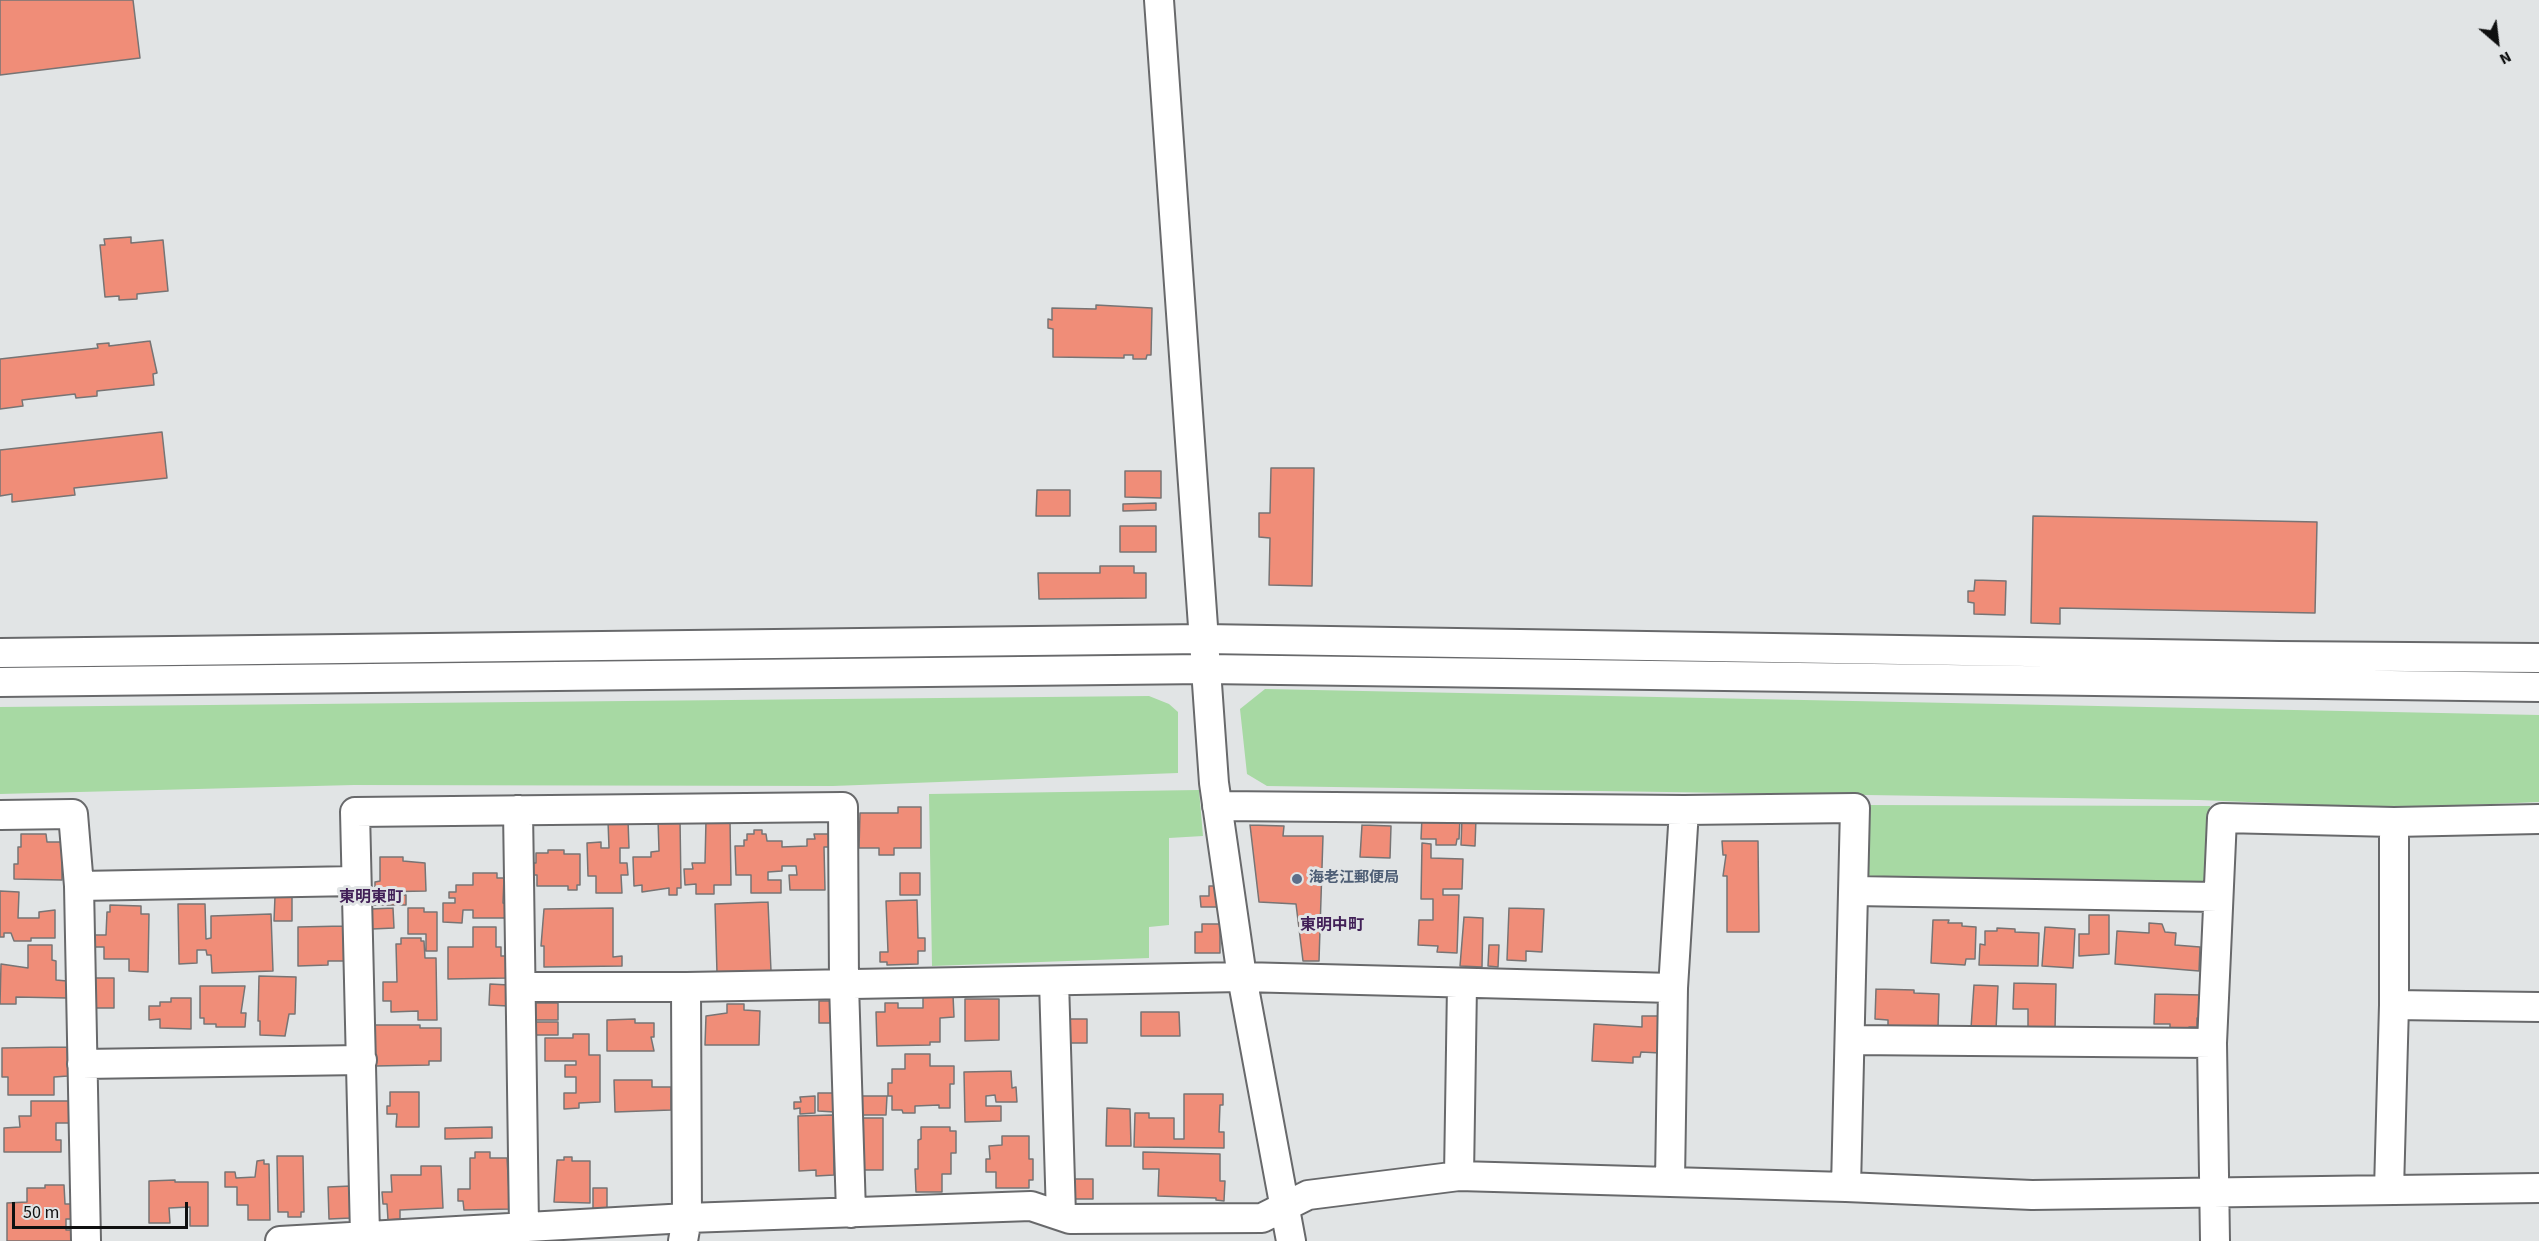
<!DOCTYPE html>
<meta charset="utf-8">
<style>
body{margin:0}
#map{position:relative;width:2539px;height:1241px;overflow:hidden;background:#e1e4e5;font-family:"Source Sans 3",sans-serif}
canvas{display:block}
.north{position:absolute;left:2467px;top:12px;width:60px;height:60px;-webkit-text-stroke:4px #e1e4e5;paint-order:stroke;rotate:152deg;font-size:16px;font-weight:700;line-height:24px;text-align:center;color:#0f1010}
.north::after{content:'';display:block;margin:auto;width:21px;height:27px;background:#0f1010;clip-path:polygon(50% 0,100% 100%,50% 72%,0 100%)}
.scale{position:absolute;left:12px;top:1202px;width:176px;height:27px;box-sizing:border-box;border:3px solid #0f1010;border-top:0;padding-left:8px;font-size:18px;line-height:21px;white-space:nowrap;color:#0f1010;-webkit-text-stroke:4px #e1e4e5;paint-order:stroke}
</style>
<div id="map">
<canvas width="2539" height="1241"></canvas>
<div class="north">N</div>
<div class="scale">50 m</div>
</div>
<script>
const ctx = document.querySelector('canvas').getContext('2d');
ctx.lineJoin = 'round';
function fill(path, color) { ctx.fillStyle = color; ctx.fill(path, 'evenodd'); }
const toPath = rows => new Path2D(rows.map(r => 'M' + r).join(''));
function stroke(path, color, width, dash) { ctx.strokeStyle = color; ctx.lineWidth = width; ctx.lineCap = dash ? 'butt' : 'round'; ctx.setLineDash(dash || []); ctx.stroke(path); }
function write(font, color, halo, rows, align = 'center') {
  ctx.font = font + ' "Source Sans 3","Noto Sans JP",sans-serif'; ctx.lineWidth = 6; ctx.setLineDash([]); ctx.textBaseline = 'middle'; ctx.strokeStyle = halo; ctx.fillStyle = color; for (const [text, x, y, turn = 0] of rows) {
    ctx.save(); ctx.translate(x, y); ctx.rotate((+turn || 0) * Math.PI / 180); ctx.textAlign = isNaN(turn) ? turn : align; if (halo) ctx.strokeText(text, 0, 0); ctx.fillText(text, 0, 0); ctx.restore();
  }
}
fill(toPath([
 [1265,689,2539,715,2539,802,2397,808,2199,800,1267,786,1247,774,1240,709],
 [1149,696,1169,704,1178,712,1178,773,833,786,354,785,0,794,0,707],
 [1199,790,1203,836,1169,838,1169,925,1149,927,1149,958,932,966,929,794],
 [1867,805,2210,806,2210,854,2207,881,2199,890,1875,881,1867,875]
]), '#a7d9a3');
const building = toPath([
 [0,0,133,0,140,58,0,75,0,0],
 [131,237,131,243,163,240,168,291,137,294,137,299,119,300,119,296,105,297,100,245,105,245,104,239,131,237],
 [1096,305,1152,308,1151,355,1147,355,1146,359,1133,359,1133,355,1124,355,1124,358,1053,357,1053,329,1048,328,1048,319,1052,320,1052,308,1096,309,1096,305],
 [150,341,157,373,153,374,154,385,97,391,97,396,76,398,75,394,22,400,23,406,0,409,0,359,98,348,97,344,109,343,109,346,150,341],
 [162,432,167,478,74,488,75,495,12,502,12,494,0,496,0,450,162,432],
 [1271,468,1314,468,1312,586,1269,585,1270,538,1259,537,1259,513,1270,513,1271,468],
 [1125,471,1161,471,1161,498,1125,497,1125,471],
 [1037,490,1070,490,1070,516,1036,516,1037,490],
 [1156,503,1156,510,1123,511,1123,504,1156,503],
 [2033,516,2317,522,2315,613,2060,608,2060,624,2031,623,2033,516],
 [1120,526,1156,526,1156,552,1120,552,1120,526],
 [1100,566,1134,566,1134,573,1146,573,1146,598,1039,599,1038,573,1100,573,1100,566],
 [1975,580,2006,581,2005,615,1974,614,1974,603,1968,602,1968,591,1974,591,1975,580],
 [898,807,921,807,921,848,894,848,894,855,879,855,879,848,859,848,860,813,898,813,898,807],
 [1422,817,1460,818,1459,839,1457,839,1456,845,1436,845,1436,839,1421,839,1422,817],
 [1462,818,1476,818,1475,846,1461,845,1462,818],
 [658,819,680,819,681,888,677,888,677,895,669,895,669,888,642,892,642,885,634,886,633,857,651,857,651,852,659,851,658,819],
 [628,820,629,848,620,848,620,863,627,863,628,875,621,875,622,893,596,893,596,876,588,876,587,843,601,842,601,848,609,848,608,821,628,820],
 [706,820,730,820,731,885,714,885,714,894,696,894,696,884,685,885,684,869,693,869,692,863,705,863,706,820],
 [1250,825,1284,826,1283,836,1323,836,1319,961,1303,961,1296,904,1259,902,1250,825],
 [1362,825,1391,826,1390,858,1360,857,1362,825],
 [754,830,762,830,762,834,766,834,767,841,782,841,782,847,807,846,807,839,815,839,814,834,831,834,831,847,824,847,825,890,790,890,789,875,797,875,796,866,782,866,782,871,768,872,768,880,781,880,781,893,751,893,751,875,736,875,735,846,744,846,744,840,747,840,747,834,754,834,754,830],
 [21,834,46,834,47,842,62,842,62,880,14,879,14,864,18,864,18,847,21,847,21,834],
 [1722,841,1758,841,1759,932,1727,932,1727,876,1723,876,1726,855,1723,855,1722,841],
 [1422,843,1431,844,1431,858,1463,859,1462,889,1443,889,1443,895,1459,895,1457,953,1437,952,1438,946,1418,945,1419,920,1433,920,1433,899,1421,899,1422,843],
 [548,850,564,850,564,854,580,854,580,885,577,885,577,890,568,890,568,886,537,886,537,875,532,875,532,863,536,863,536,853,548,853,548,850],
 [380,857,403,857,403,861,425,863,426,891,375,892,375,882,380,881,380,857],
 [473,873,497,873,497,878,504,878,503,903,507,904,507,918,473,918,473,910,463,910,462,923,443,922,443,903,455,903,455,898,449,898,449,892,456,892,456,885,473,885,473,873],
 [900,873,920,873,920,895,900,895,900,873],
 [1209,886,1218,886,1219,907,1201,907,1200,896,1209,896,1209,886],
 [0,891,19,892,18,918,39,918,39,912,55,910,55,938,31,938,31,941,14,941,11,933,4,933,4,937,0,937,0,891],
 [370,895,406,895,406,905,369,905,370,895],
 [275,896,292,896,292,921,274,921,275,896],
 [917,900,918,938,925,938,925,951,918,951,918,964,887,965,887,962,880,962,880,952,888,952,886,901,917,900],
 [768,902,771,971,717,973,715,904,768,902],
 [178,904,205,904,206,939,211,938,211,916,271,914,273,971,212,973,211,955,207,955,206,950,197,950,197,963,179,964,178,904],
 [110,905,141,906,141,914,149,914,148,972,129,971,129,959,104,959,104,947,94,947,94,935,106,935,107,912,110,912,110,905],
 [393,908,394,928,372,929,371,909,393,908],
 [408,908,424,908,424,912,437,912,437,951,426,951,426,934,408,934,408,908],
 [613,908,613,957,622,956,622,966,544,967,544,946,541,946,544,909,613,908],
 [1509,908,1544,909,1542,952,1526,951,1526,961,1507,960,1509,908],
 [2089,915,2109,915,2109,954,2079,956,2079,934,2089,934,2089,915],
 [1464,917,1483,918,1482,967,1460,966,1464,917],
 [1933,920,1949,920,1948,923,1962,923,1962,926,1976,927,1975,959,1966,959,1965,965,1931,963,1933,920],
 [2149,923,2162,924,2165,932,2176,933,2175,945,2200,947,2199,971,2115,964,2117,931,2149,933,2149,923],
 [1202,924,1220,924,1220,953,1195,953,1195,932,1202,932,1202,924],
 [344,926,345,961,328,961,328,965,298,966,298,927,344,926],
 [473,927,496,927,496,947,501,947,501,956,508,956,508,978,448,979,448,947,473,947,473,927],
 [2045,927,2075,929,2073,968,2042,966,2045,927],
 [1997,928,2015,929,2015,932,2039,933,2038,966,1979,965,1980,944,1985,945,1985,931,1997,931,1997,928],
 [401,938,421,938,421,941,424,941,425,958,436,958,437,1020,418,1020,418,1011,391,1012,391,1001,383,1001,383,982,397,982,396,944,401,944,401,938],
 [28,945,52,945,52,960,56,961,56,980,67,981,67,998,16,997,16,1004,0,1004,1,964,28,968,28,945],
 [1489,945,1499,945,1498,967,1488,966,1489,945],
 [259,976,296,977,295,1014,289,1014,285,1036,260,1035,260,1021,258,1021,259,976],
 [92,978,114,978,114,1008,92,1008,92,978],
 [2014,983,2056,984,2055,1029,2028,1029,2028,1009,2013,1009,2014,983],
 [490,984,509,985,508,1006,489,1005,490,984],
 [1974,985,1998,986,1996,1030,1971,1028,1974,985],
 [200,986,245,986,241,1013,246,1013,245,1027,216,1027,216,1024,204,1024,204,1018,200,1018,200,986],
 [1876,989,1914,990,1914,993,1939,994,1938,1028,1888,1026,1888,1020,1875,1019,1876,989],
 [2155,994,2202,995,2202,1018,2197,1018,2197,1027,2189,1027,2189,1032,2178,1032,2179,1028,2170,1028,2170,1024,2154,1024,2155,994],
 [923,995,953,995,954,1017,940,1018,940,1042,930,1042,930,1045,877,1046,876,1012,885,1012,885,1003,898,1003,898,1008,923,1008,923,995],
 [171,998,191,998,191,1029,160,1028,160,1019,149,1020,149,1006,160,1006,160,1002,171,1002,171,998],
 [965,999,999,999,999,1040,965,1041,965,999],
 [819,1001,834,1001,834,1023,819,1023,819,1001],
 [534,1003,558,1003,558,1020,534,1020,534,1003],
 [727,1004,744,1004,744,1010,760,1011,759,1045,705,1045,706,1016,727,1013,727,1004],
 [1141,1012,1179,1012,1180,1036,1141,1036,1141,1012],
 [1642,1016,1662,1016,1660,1053,1641,1052,1640,1057,1633,1057,1633,1063,1592,1061,1594,1024,1642,1027,1642,1016],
 [635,1019,635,1023,654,1023,654,1037,651,1037,654,1051,607,1051,607,1020,635,1019],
 [1068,1019,1087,1019,1087,1043,1068,1043,1068,1019],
 [534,1022,558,1022,558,1035,534,1035,534,1022],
 [375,1025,420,1025,420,1028,441,1028,441,1061,429,1061,429,1065,375,1066,375,1025],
 [573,1034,589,1034,589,1055,600,1055,600,1102,579,1103,579,1108,564,1109,564,1093,576,1093,576,1077,565,1077,565,1065,576,1065,576,1061,545,1061,545,1038,573,1038,573,1034],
 [67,1047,68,1076,54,1077,54,1095,8,1095,8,1077,2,1077,2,1048,67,1047],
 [905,1054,930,1054,930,1066,954,1066,954,1084,950,1084,950,1108,939,1108,939,1105,915,1106,915,1113,903,1113,902,1110,892,1110,892,1096,888,1096,888,1083,892,1083,892,1069,905,1069,905,1054],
 [1011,1071,1012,1088,1016,1087,1017,1102,996,1102,995,1095,986,1096,986,1106,1001,1106,1001,1121,965,1122,964,1072,1011,1071],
 [614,1080,652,1080,652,1087,671,1087,671,1110,615,1112,614,1080],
 [390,1092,419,1092,419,1127,396,1127,397,1114,387,1114,387,1106,390,1106,390,1092],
 [818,1093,835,1093,835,1112,818,1111,818,1093],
 [1184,1094,1223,1094,1223,1105,1220,1105,1219,1132,1224,1132,1224,1148,1134,1147,1135,1113,1149,1113,1149,1118,1174,1118,1174,1139,1184,1139,1184,1094],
 [815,1096,815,1113,800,1114,800,1108,794,1109,794,1102,801,1102,800,1097,815,1096],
 [861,1096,887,1096,886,1115,861,1115,861,1096],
 [31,1101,69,1101,69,1123,56,1123,56,1140,61,1140,61,1152,4,1152,4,1128,20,1127,19,1116,31,1116,31,1101],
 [1107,1108,1130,1109,1131,1146,1106,1146,1107,1108],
 [833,1115,834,1175,816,1176,816,1170,799,1171,798,1116,833,1115],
 [862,1118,883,1118,883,1170,862,1170,862,1118],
 [492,1127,492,1138,445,1139,445,1128,492,1127],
 [921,1127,950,1127,950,1131,956,1131,956,1153,951,1153,951,1174,942,1174,942,1192,916,1192,915,1169,918,1169,918,1140,921,1139,921,1127],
 [1002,1136,1029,1136,1029,1159,1033,1159,1033,1180,1029,1180,1029,1188,996,1188,996,1172,986,1172,986,1159,990,1159,989,1146,1002,1145,1002,1136],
 [475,1152,490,1152,490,1158,507,1158,510,1209,464,1210,463,1201,458,1201,458,1189,470,1189,470,1158,475,1158,475,1152],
 [1143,1152,1220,1154,1220,1181,1225,1181,1224,1201,1216,1200,1216,1198,1158,1196,1159,1169,1143,1169,1143,1152],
 [277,1156,303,1156,304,1212,301,1212,301,1217,288,1217,288,1212,278,1212,277,1156],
 [564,1157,572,1157,572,1161,590,1161,590,1203,554,1202,557,1160,564,1160,564,1157],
 [264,1160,264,1164,269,1164,270,1220,248,1220,248,1205,237,1205,237,1187,225,1187,225,1172,235,1172,236,1178,255,1177,257,1161,264,1160],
 [421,1166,441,1166,443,1208,400,1210,400,1219,388,1220,387,1204,383,1204,382,1192,392,1192,391,1175,421,1175,421,1166],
 [1072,1179,1093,1179,1093,1199,1072,1199,1072,1179],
 [175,1180,175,1182,208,1182,208,1226,190,1226,190,1207,169,1208,170,1223,149,1223,149,1181,175,1180],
 [45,1185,64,1185,65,1204,72,1204,72,1219,66,1219,66,1230,71,1230,71,1241,7,1241,7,1203,27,1202,27,1188,45,1188,45,1185],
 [351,1186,351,1218,329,1219,328,1187,351,1186],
 [593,1188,607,1188,607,1210,593,1210,593,1188]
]);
fill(building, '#f08d78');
stroke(building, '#777474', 1.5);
const minor = toPath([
 [1159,0,1214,783,1242,977,1291,1241],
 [0,653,1204,639,2279,656,2539,658],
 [0,682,1206,669,2539,687],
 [1217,806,1684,810,1855,808,1846,1187],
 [518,810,524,1226],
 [0,815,73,814,79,886,86,1241],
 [79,886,356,881],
 [1854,891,2217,897],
 [1054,981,1061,1216],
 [522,987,686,987,1242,977,1673,988],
 [2394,1005,2539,1007],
 [1851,1040,2212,1043],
 [82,1064,362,1060],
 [1459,1176,1462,985],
 [1670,1181,1673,988,1684,810],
 [2389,1190,2394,1005,2394,822],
 [365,1235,355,812,843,807,844,984,851,1213],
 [280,1241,687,1218,1031,1206,1070,1219,1262,1218,1308,1195,1459,1176,1846,1187,2032,1195,2539,1188],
 [683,1241,687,1218,686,987],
 [2215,1241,2212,1043,2222,818,2394,822,2539,819]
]);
stroke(minor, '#68696b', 32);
stroke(minor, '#fff', 28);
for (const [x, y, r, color] of [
 [1297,879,6,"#5c6f8a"]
]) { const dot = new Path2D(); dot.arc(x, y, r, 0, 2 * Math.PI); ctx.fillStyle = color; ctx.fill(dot); stroke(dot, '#e1e4e5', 2); }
write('bold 15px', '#4e5e75', '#e1e4e5', [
 ["海老江郵便局",1309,879]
], 'left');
write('bold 16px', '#411f57', '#e1e4e5', [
 ["東明東町",371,898],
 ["東明中町",1332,926]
]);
</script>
